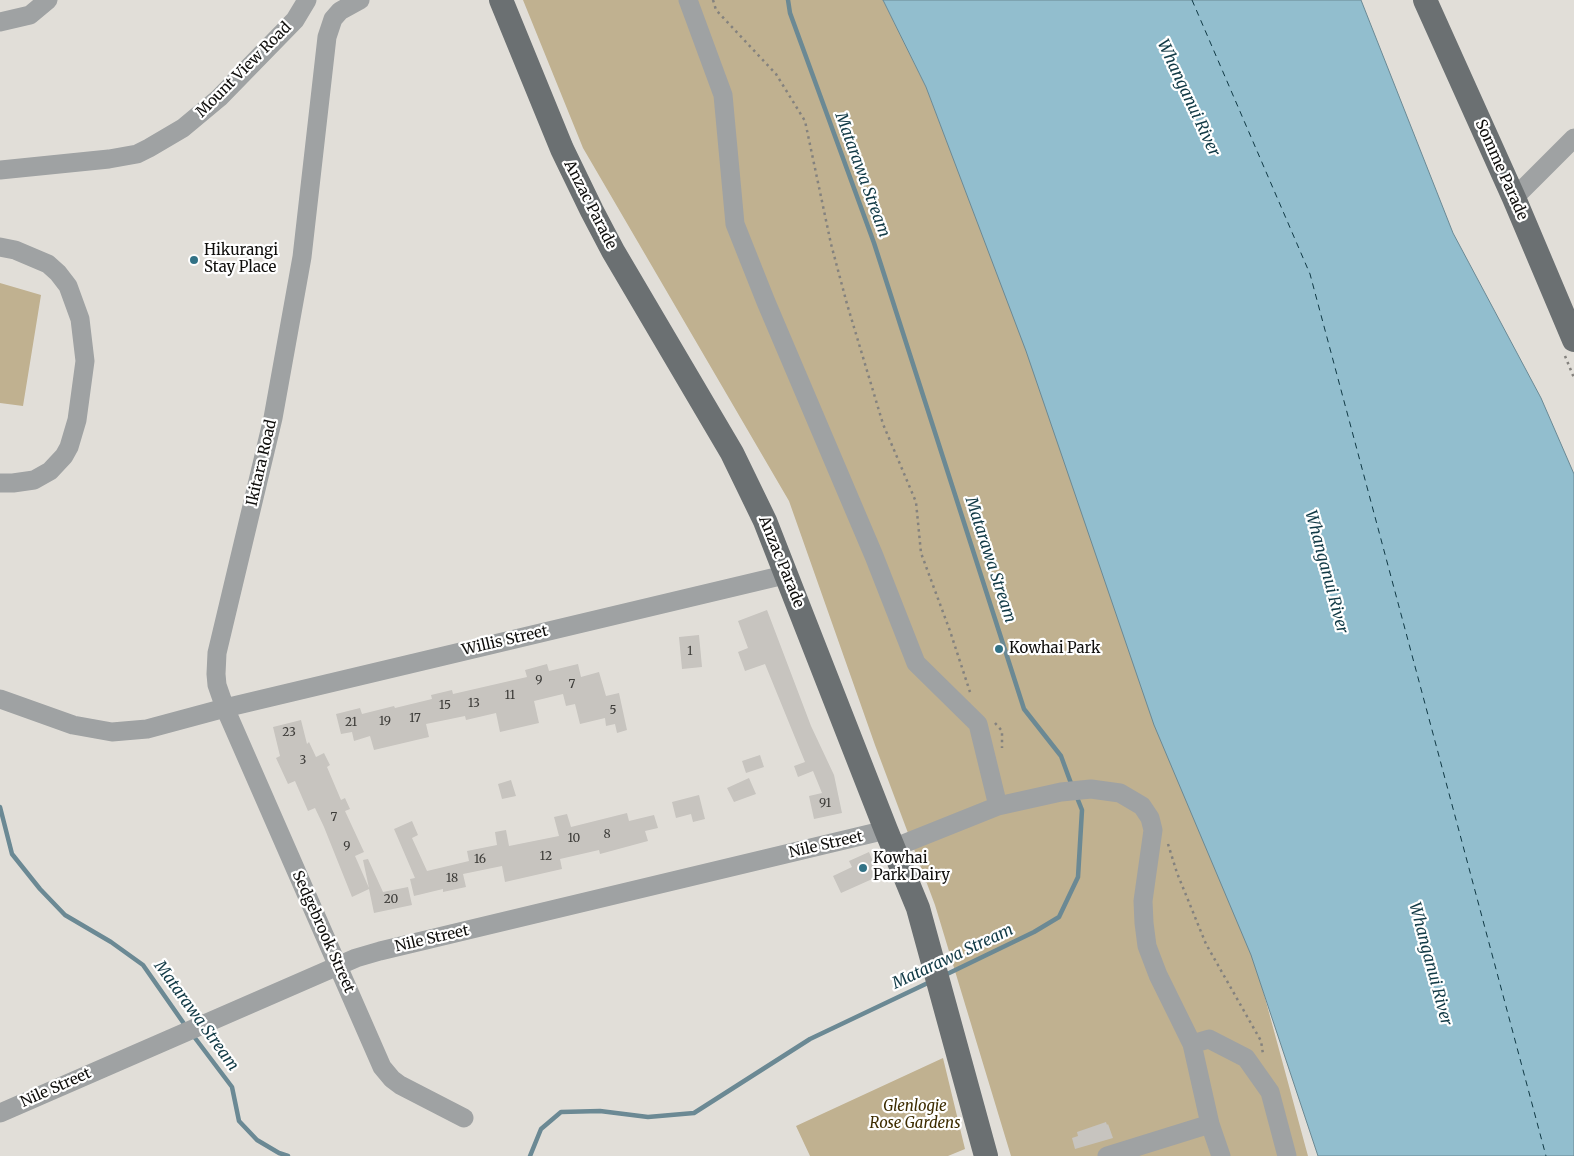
<!DOCTYPE html>
<style>
body{margin:0}
canvas{display:block;background:#e1ded8}
</style>
<canvas width="1574" height="1156"></canvas>
<script>
const ctx = document.querySelector('canvas').getContext('2d');
ctx.lineJoin = 'round';
function fill(path, color) { ctx.fillStyle = color; ctx.fill(path, 'evenodd'); }
const toPath = rows => new Path2D(rows.map(r => 'M' + r).join(''));
function stroke(path, color, width, dash) { ctx.strokeStyle = color; ctx.lineWidth = width; ctx.lineCap = dash ? 'butt' : 'round'; ctx.setLineDash(dash || []); ctx.stroke(path); }
function write(font, color, halo, rows, align = 'center') {
  ctx.font = font + ' Merriweather,serif'; ctx.lineWidth = 4.5; ctx.setLineDash([]); ctx.textBaseline = 'middle'; ctx.strokeStyle = halo; ctx.fillStyle = color; for (const [text, x, y, turn = 0] of rows) {
    ctx.save(); ctx.translate(x, y); ctx.rotate((+turn || 0) * Math.PI / 180); ctx.textAlign = isNaN(turn) ? turn : align; if (halo) ctx.strokeText(text, 0, 0); ctx.fillText(text, 0, 0); ctx.restore();
  }
}
fill(toPath([
 [523,0,883,0,926,87,1237,895,1308,1156,1011,1156,935,905,875,745,789,501,583,148],
 [0,283,41,295,23,406,0,403],
 [943,1058,965,1149,948,1156,810,1156,796,1126]
]), '#c0b190');
const water = toPath([
 [883,0,1361,0,1453,233,1541,398,1574,474,1574,1156,1318,1156,1251,955,1154,725,1026,351,926,87,883,0]
]);
fill(water, '#92bece');
stroke(water, '#6b8994', 1);
stroke(toPath([
 [788,0,790,13,874,243,1024,709,1061,756,1072,786],
 [0,807,12,854,40,889,65,915,111,942,143,965,187,1028],
 [943,976,1034,932,1059,917,1078,877,1082,810,1076,795],
 [192,1034,232,1087,239,1121,257,1140,279,1153,288,1156],
 [530,1156,541,1129,561,1112,600,1111,648,1117,694,1113,810,1039,932,981]
]), '#6b8994', 4.5);
stroke(toPath([
 [1192,0,1310,274,1546,1156]
]), '#103945', 1, [6, 5]);
fill(toPath([
 [767,610,811,726,834,775,842,813,814,819,809,796,822,793,813,771,798,777,794,766,805,762,765,664,745,671,738,652,748,648,738,621],
 [699,635,702,667,682,669,679,637],
 [547,664,549,671,578,664,581,677,599,672,606,696,619,693,627,730,617,733,615,724,606,726,605,718,580,724,575,704,566,706,563,694,534,701,539,723,500,732,496,713,466,720,465,716,426,724,429,737,374,750,370,736,354,741,352,732,341,734,336,714,360,708,362,714,394,706,395,708,432,699,431,695,452,690,453,694,527,677,525,670],
 [301,720,307,744,309,742,316,757,324,753,330,765,327,767,341,800,345,798,350,809,345,811,364,852,355,856,369,888,363,860,368,859,383,892,408,887,412,905,374,913,369,889,352,897,324,827,315,808,308,811,295,781,288,784,276,758,280,756,273,727],
 [760,755,764,767,746,773,742,761],
 [749,778,756,794,734,802,727,788],
 [511,780,516,796,502,799,498,784],
 [699,795,705,819,693,822,691,814,676,818,672,802],
 [627,813,629,821,654,815,658,828,645,831,648,841,600,854,599,850,560,859,562,869,505,882,502,866,463,874,466,887,443,892,443,889,414,896,410,879,415,878,394,829,412,821,418,835,412,838,427,871,469,861,467,851,497,845,495,832,506,830,509,846,559,836,554,817,567,814,571,827],
 [869,852,879,876,841,893,833,876,852,867,849,861],
 [1106,1122,1107,1125,1108,1124,1113,1138,1075,1149,1072,1138,1078,1136,1077,1132]
]), '#c7c4bf');
stroke(toPath([
 [713,0,716,10,776,74,805,121,831,244,847,304,883,424,916,502,921,553,950,631,970,692],
 [1565,356,1574,378],
 [995,723,1002,731,1002,748],
 [1168,844,1177,873,1206,944,1261,1041,1263,1054]
]), '#84827e', 2.5, [2.5, 4]);
stroke(toPath([
 [688,0,723,95,735,224,766,302,874,556,916,663,978,724,998,806,1061,792,1091,789,1120,793,1142,806,1150,818,1153,830,1143,901,1144,923,1147,946,1158,975,1192,1044],
 [0,22,30,15,48,0],
 [0,170,109,159,137,154,149,148,183,128,219,98,295,20,307,0],
 [1514,198,1574,138],
 [0,247,15,250,48,264,58,273,68,286,80,319,85,361,77,420,69,447,64,456,50,471,34,480,13,483,0,483],
 [0,699,73,725,112,732,147,729,225,708,217,685,216,674,217,653,273,418,302,257,327,37,333,19,340,11,360,0],
 [893,848,998,806],
 [0,1113,356,958,380,951,886,830],
 [464,1118,400,1085,392,1079,382,1067,225,708,776,577,785,574],
 [1210,1124,1192,1044,1209,1039,1246,1058,1270,1092,1287,1156],
 [1107,1156,1210,1124,1221,1156]
]), '#9fa2a3', 19);
stroke(toPath([
 [501,0,562,149,592,211,613,251,732,453,765,521,886,830,918,908,986,1156],
 [1425,0,1514,198,1574,340]
]), '#6b7072', 24);
for (const [x, y, r, color] of [
 [194,260,5,"#327286"],
 [999,649,5,"#327286"],
 [863,868,5,"#327286"]
]) { const dot = new Path2D(); dot.arc(x, y, r, 0, 2 * Math.PI); ctx.fillStyle = color; ctx.fill(dot); stroke(dot, '#fff', 2); }
write('12px', '#3d3c39', null, [
 ["1",690,652],
 ["9",539,681],
 ["7",572,685],
 ["11",510,696],
 ["13",474,704],
 ["15",445,706],
 ["5",613,711],
 ["17",415,719],
 ["19",385,722],
 ["21",351,723],
 ["23",289,733],
 ["3",303,761],
 ["91",825,804],
 ["7",334,818],
 ["8",607,835],
 ["10",574,839],
 ["9",347,847],
 ["12",546,857],
 ["16",480,860],
 ["18",452,879],
 ["20",391,900]
]);
write('15px', '#0f0e0c', '#fff', [
 ["Mount View Road",244,70,-45],
 ["Somme Parade",1501,170,66],
 ["Anzac Parade",590,205,63],
 ["Ikitara Road",262,463,-77],
 ["Anzac Parade",781,562,68],
 ["Willis Street",505,641,-13],
 ["Nile Street",826,845,-13],
 ["Sedgebrook Street",323,932,66],
 ["Nile Street",432,939,-13],
 ["Nile Street",56,1088,-24]
]);
write('15px', '#0f0e0c', '#fff', [
 ["Hikurangi",204,251],
 ["Stay Place",204,268],
 ["Kowhai Park",1009,649],
 ["Kowhai",873,859],
 ["Park Dairy",873,876]
], 'left');
write('italic 15px', '#3d2c00', '#fff', [
 ["Glenlogie",915,1107],
 ["Rose Gardens",915,1124]
]);
write('italic 16px', '#103945', '#fff', [
 ["Whanganui River",1188,98,65],
 ["Matarawa Stream",862,175,70],
 ["Matarawa Stream",990,560,72],
 ["Whanganui River",1326,572,75],
 ["Matarawa Stream",953,957,-25],
 ["Whanganui River",1430,964,75],
 ["Matarawa Stream",196,1016,54]
]);
</script>
